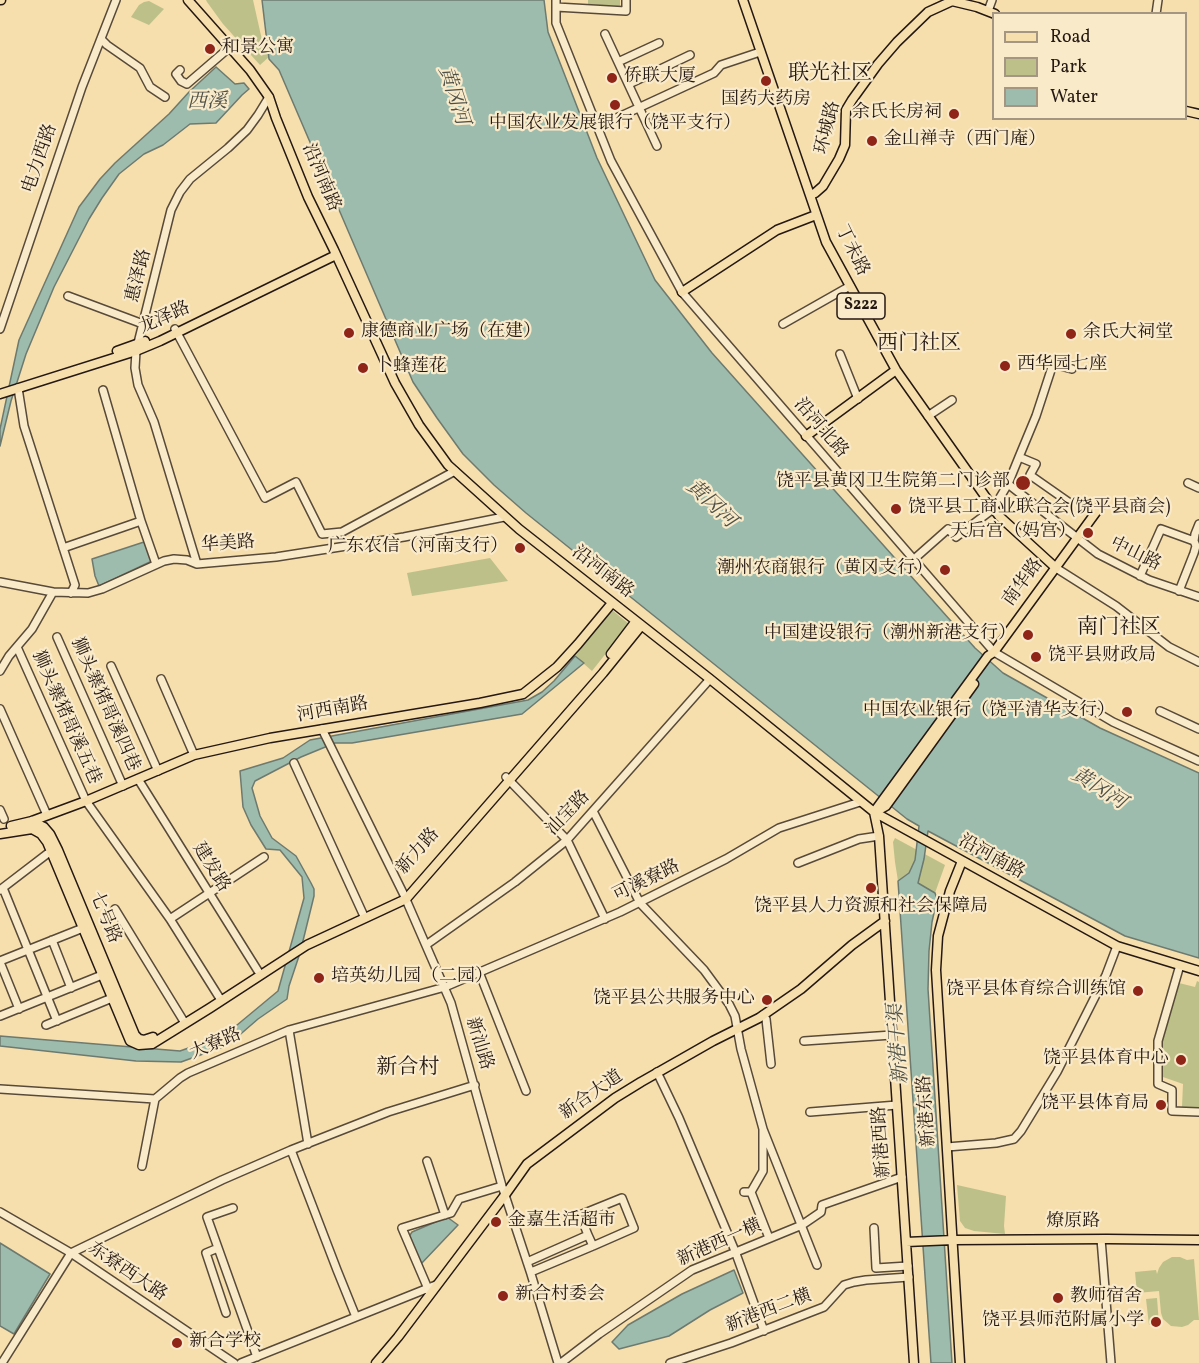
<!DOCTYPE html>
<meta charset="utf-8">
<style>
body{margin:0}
#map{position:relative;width:1199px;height:1363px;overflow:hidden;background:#f6dead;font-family:Vollkorn,serif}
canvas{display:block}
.legend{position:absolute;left:992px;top:12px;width:195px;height:108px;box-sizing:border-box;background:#f9eaca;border:2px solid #a49680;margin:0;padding:8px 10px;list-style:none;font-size:18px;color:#241812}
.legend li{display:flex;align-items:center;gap:12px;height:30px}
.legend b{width:30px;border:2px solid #a49680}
</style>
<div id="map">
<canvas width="1199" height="1363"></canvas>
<ul class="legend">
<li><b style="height:8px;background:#f6dead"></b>Road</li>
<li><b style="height:16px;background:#bdc189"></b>Park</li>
<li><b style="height:16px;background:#9dbcad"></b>Water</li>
</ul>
</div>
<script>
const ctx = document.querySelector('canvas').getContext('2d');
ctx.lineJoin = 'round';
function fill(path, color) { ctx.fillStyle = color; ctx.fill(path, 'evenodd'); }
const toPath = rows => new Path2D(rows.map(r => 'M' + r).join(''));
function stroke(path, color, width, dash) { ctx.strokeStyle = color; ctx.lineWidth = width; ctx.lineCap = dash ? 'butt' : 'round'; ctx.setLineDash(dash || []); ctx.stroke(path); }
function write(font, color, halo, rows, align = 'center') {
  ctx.font = font + ' Vollkorn,"Noto Serif SC",serif'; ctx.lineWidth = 4.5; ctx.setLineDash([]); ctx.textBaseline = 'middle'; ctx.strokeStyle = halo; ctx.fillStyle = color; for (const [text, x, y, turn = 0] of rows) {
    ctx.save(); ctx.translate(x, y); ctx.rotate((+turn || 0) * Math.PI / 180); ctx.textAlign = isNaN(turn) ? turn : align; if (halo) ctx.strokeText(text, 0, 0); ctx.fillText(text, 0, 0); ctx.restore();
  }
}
fill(toPath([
 [206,0,253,0,262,40,272,45,270,56,260,65,223,24,207,2],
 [588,0,620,0,620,6,588,5],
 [149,1,164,9,149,25,131,17,139,5,144,2],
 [490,558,508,581,412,596,407,573],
 [612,610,629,624,592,671,575,656],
 [895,838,945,865,935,893,918,883,919,877,909,874,898,881,895,862,893,842],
 [1197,981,1199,982,1199,1107,1182,1107,1183,1084,1163,1077,1162,1043,1179,983,1195,987],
 [957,1185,1006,1196,1004,1226,1005,1234,974,1231,965,1228,960,1221],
 [1172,1257,1180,1257,1187,1260,1194,1259,1199,1320,1194,1320,1188,1325,1182,1327,1171,1326,1163,1319,1161,1313,1159,1291,1137,1293,1135,1272,1156,1270,1157,1274,1159,1268,1163,1262],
 [1157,1298,1159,1324,1149,1325,1146,1299]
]), '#bdc189');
const water = toPath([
 [262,0,544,0,548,32,597,158,655,280,712,353,975,648,1003,673,1100,728,1199,773,1199,958,1125,936,928,831,924,859,918,883,935,893,937,899,932,922,929,951,928,989,952,1363,931,1363,898,881,909,873,915,860,919,826,907,819,526,513,494,485,463,454,437,418,413,382,279,70,269,59,262,0],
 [216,67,235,84,244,83,249,89,242,95,216,123,190,124,163,145,144,154,119,174,102,198,89,219,54,287,26,354,11,401,0,446,0,429,19,340,79,207,100,179,115,163,169,114,189,92,216,67],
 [144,542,152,561,99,586,95,576,92,559,144,542],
 [575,656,584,663,522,714,352,743,335,743,301,757,255,781,252,788,260,816,272,838,296,856,311,883,314,889,314,896,300,953,289,986,287,999,258,1019,228,1045,181,1062,136,1061,0,1046,0,1036,180,1051,225,1035,278,991,304,898,302,877,280,850,266,849,251,825,243,807,240,771,283,758,310,740,528,700,542,692,554,681,575,656],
 [447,1217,458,1225,420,1265,408,1238,412,1232,447,1217],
 [0,1243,50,1274,14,1334,0,1326,0,1243],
 [734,1270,743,1293,710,1310,669,1336,619,1349,612,1342,628,1325,682,1294,734,1270]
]);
fill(water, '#9dbcad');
stroke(water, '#6d7a6f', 1.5);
const minor = toPath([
 [556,0,556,23,611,161,682,292,994,652,1113,722,1199,761],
 [556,7,626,11,626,0],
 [988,11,992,0],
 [1156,14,1158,0],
 [605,34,657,146],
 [101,39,107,45,140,68,150,87,165,97],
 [618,62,659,43],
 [180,70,176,74,181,81,187,84,230,47],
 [629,84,690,55],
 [597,127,714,73,721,65,760,52],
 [68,296,143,324],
 [783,324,850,286],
 [0,329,82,87,116,0],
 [175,329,265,498,296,482,322,534,342,532,455,471],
 [840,354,858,399],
 [18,388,24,426,75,585,71,593],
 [103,390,141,521],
 [928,416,952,400],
 [1019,457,1036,464,1030,475,1070,503],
 [1188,483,1199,488],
 [1008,484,1098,554,1149,580,1199,597],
 [63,548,141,521,156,564],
 [913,560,948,529,956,537,993,509,1008,484,1019,457,1036,416,1053,364,1072,369],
 [197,564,154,422,138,385,135,368,136,351,171,210,180,192,190,179,228,148,247,130,258,115,269,97],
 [1056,568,1116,606,1169,647,1199,662],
 [1140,576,1161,529,1194,541],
 [0,582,53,592],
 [1179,591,1194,553,1196,546,1194,541,1195,534,1199,524],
 [57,637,123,786],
 [17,647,86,801,170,919,219,997],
 [111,666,158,771],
 [0,671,9,656,32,629,53,592,88,593,102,589,164,561,174,559,187,560,197,564,276,557,404,537,504,517],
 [161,679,194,755],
 [0,709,47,815],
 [1160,711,1199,729],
 [322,729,404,895,451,1003,502,1186,531,1274,558,1363],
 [294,763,363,914],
 [506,777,567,840,605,919],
 [138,779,258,971],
 [0,810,4,819],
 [593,811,640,903,704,970,729,1004,735,1016,741,1049,763,1129],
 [798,863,859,839,879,836],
 [3,888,57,1021],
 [0,890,47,854,54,851],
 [115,909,183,1020],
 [170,919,264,857],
 [52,940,71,988],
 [426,945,515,882,567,840,710,679],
 [0,961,83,928],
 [0,962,19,1009],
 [1180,965,1158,1041,1158,1084,1172,1090,1172,1111,1199,1112],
 [479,972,526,1091],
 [763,1015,766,1019,771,1064],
 [0,1016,102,975],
 [46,1025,112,998],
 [289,1030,308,1144],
 [804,1041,892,1035],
 [657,1072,679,1118,735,1251,764,1331],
 [0,1089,155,1099,180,1078,188,1073,289,1030,445,987,620,912,726,859,779,828,860,802],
 [810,1112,897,1105],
 [947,1147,996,1143,1014,1139,1021,1131,1057,1072,1106,975,1117,946],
 [291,1150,388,1112,475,1085],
 [427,1161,445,1215],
 [142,1166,155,1099],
 [744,1192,751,1192,769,1238],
 [751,1192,763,1171,763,1129,817,1265],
 [233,1208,207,1217,257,1357],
 [0,1212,71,1253,234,1363],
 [874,1228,876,1268,908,1266],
 [1101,1239,1111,1363],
 [218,1248,206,1253,226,1313],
 [527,1262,588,1235,580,1215,622,1198,634,1228,593,1246,588,1235],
 [531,1272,593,1246],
 [429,1291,402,1228,451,1213,459,1199,502,1186],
 [2,1363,71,1253,222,1180,291,1150,337,1270,356,1317],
 [241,1363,436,1285],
 [561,1363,599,1334,692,1270,802,1225,821,1212,822,1205,902,1177],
 [670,1363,731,1343,824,1307,844,1285,854,1282,866,1280,909,1277]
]);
const major = toPath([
 [0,0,1,0],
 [188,0,250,70,269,97,276,118,308,197,334,250,395,383,419,425,448,465,519,529,710,679,874,812,1117,946,1199,971],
 [743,0,826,242,850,286,896,370,999,516,1056,568],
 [1186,111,1199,114],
 [810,195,815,193,823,186,839,159,845,145,846,110,852,100,878,64,897,42,928,12,952,1,977,7,995,14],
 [682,292,777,230,816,215],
 [117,351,145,341],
 [0,394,136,351,160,341,336,255],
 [806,436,896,370],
 [611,654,636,621],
 [877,811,886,806,974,684],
 [874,812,879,836,914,1363],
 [874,812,988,656,994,652,1102,504],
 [32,821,44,827,50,834,58,850,135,1035,139,1039,144,1040,153,1037],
 [11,826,32,821,86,801,194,755,270,738,480,703,523,694,557,667,578,644,612,603],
 [0,834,32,829,41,834,47,842,130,1041,139,1045,152,1044,210,1008,307,945,406,899,603,673,641,626],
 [906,1242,953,1240,1107,1239,1199,1240],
 [376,1363,398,1337,505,1195,527,1164,615,1098,641,1082,713,1041,759,1018,801,989,852,945,885,921],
 [960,1363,936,970,938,936,950,891,962,861]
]);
stroke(minor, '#584a39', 10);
stroke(major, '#241812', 11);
stroke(minor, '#f9eaca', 7);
stroke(major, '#f6dead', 8);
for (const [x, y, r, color] of [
 [210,49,6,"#8f2418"],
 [612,78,6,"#8f2418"],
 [766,81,6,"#8f2418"],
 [615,105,6,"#8f2418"],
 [954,114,6,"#8f2418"],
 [872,141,6,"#8f2418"],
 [349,333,6,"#8f2418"],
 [1071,334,6,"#8f2418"],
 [1005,366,6,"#8f2418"],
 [363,368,6,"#8f2418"],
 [1023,483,8,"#8f2418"],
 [896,509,6,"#8f2418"],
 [1088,533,6,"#8f2418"],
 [520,548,6,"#8f2418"],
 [945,570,6,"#8f2418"],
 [1028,635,6,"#8f2418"],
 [1036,657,6,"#8f2418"],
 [1127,712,6,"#8f2418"],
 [871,888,6,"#8f2418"],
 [319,978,6,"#8f2418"],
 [1138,991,6,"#8f2418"],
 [767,1000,6,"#8f2418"],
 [1181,1060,6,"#8f2418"],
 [1161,1105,6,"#8f2418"],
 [496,1222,6,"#8f2418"],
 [503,1296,6,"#8f2418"],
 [1058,1298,6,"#8f2418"],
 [1156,1322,6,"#8f2418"],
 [177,1343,6,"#8f2418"]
]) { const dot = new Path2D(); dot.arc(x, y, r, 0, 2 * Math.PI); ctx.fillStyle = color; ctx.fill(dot); stroke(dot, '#f9eaca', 2); }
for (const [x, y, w] of [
 [861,306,48]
]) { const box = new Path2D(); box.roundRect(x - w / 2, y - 13, w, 26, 4.5); ctx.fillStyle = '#f9eaca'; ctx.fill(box); stroke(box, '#241812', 1.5); }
write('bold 16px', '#241812', null, [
 ["S222",861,306]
]);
write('18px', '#241812', '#f9eaca', [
 ["和景公寓",222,49],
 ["侨联大厦",624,78],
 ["国药大药房",766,101,"center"],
 ["余氏长房祠",942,114,"right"],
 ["中国农业发展银行（饶平支行）",615,125,"center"],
 ["金山禅寺（西门庵）",884,141],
 ["康德商业广场（在建）",361,333],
 ["余氏大祠堂",1083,334],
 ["西华园七座",1017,366],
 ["卜蜂莲花",375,368],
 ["饶平县黄冈卫生院第二门诊部",1010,483,"right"],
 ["饶平县工商业联合会(饶平县商会)",908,509],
 ["天后宫（妈宫）",1076,533,"right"],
 ["广东农信（河南支行）",508,548,"right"],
 ["潮州农商银行（黄冈支行）",933,570,"right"],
 ["中国建设银行（潮州新港支行）",1016,635,"right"],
 ["饶平县财政局",1048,657],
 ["中国农业银行（饶平清华支行）",1115,712,"right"],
 ["饶平县人力资源和社会保障局",871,908,"center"],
 ["培英幼儿园（二园）",331,978],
 ["饶平县体育综合训练馆",1126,991,"right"],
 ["饶平县公共服务中心",755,1000,"right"],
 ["饶平县体育中心",1169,1060,"right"],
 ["饶平县体育局",1149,1105,"right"],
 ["金嘉生活超市",508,1222],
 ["新合村委会",515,1296],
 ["教师宿舍",1070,1298],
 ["饶平县师范附属小学",1144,1322,"right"],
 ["新合学校",189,1343]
], 'left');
write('18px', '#241812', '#f9eaca', [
 ["环城路",829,128,-76],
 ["电力西路",41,159,-71],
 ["沿河南路",320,178,67],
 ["丁未路",851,251,64],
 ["惠泽路",140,276,-76],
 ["龙泽路",165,319,-24],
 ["沿河北路",820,429,49],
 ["华美路",228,545,-4],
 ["中山路",1135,555,26],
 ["沿河南路",602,573,38],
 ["南华路",1024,583,-54],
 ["狮头寨猪哥溪四巷",104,705,66],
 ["河西南路",333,711,-10],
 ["狮头寨猪哥溪五巷",65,718,66],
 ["汕宝路",569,814,-46],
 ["新力路",419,852,-49],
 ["沿河南路",991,858,29],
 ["建发路",210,868,58],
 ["可溪寮路",647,882,-26],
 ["七号路",104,918,68],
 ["新汕路",478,1044,73],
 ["大寮路",216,1045,-23],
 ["新合大道",592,1096,-35],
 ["新港东路",928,1111,-94],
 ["新港西路",883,1142,-94],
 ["燎原路",1073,1223],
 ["新港西一横",720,1244,-24],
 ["东寮西大路",127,1273,34],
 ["新港西二横",769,1312,-21]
]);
write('italic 20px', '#4e5148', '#f9eaca', [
 ["黄冈河",452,96,72],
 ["西溪",207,103],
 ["黄冈河",710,505,43],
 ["黄冈河",1098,790,32],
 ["新港干渠",900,1044,-94]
]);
write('21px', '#241812', '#f9eaca', [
 ["联光社区",830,75],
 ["西门社区",919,345],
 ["南门社区",1119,629],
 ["新合村",408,1069]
]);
</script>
